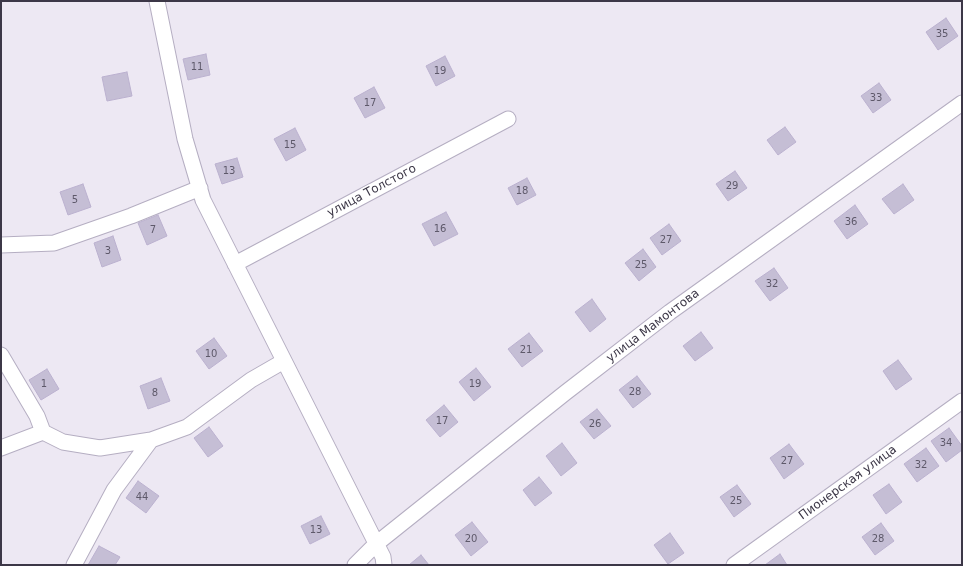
<!DOCTYPE html>
<meta charset="utf-8">
<style>
body{margin:0}
#map{position:relative;width:963px;height:566px;overflow:hidden;background:#ede8f3;font-family:"DejaVu Sans",sans-serif}
canvas{display:block}
.frame{position:absolute;inset:0;border:2px solid #3c3747;pointer-events:none}
</style>
<div id="map">
<canvas width="963" height="566"></canvas>
<div class="frame"></div>
</div>
<script>
const ctx = document.querySelector('canvas').getContext('2d');
ctx.lineJoin = 'round';
function fill(path, color) { ctx.fillStyle = color; ctx.fill(path, 'evenodd'); }
const toPath = rows => new Path2D(rows.map(r => 'M' + r).join(''));
function stroke(path, color, width, dash) { ctx.strokeStyle = color; ctx.lineWidth = width; ctx.lineCap = dash ? 'butt' : 'round'; ctx.setLineDash(dash || []); ctx.stroke(path); }
function write(font, color, halo, rows, align = 'center') {
  ctx.font = font + ' "DejaVu Sans",sans-serif'; ctx.lineWidth = 3; ctx.setLineDash([]); ctx.textBaseline = 'middle'; ctx.strokeStyle = halo; ctx.fillStyle = color; for (const [text, x, y, turn = 0] of rows) {
    ctx.save(); ctx.translate(x, y); ctx.rotate((+turn || 0) * Math.PI / 180); ctx.textAlign = isNaN(turn) ? turn : align; if (halo) ctx.strokeText(text, 0, 0); ctx.fillText(text, 0, 0); ctx.restore();
  }
}
const building = toPath([
 [946,18,958,36,938,50,926,32,946,18],
 [206,54,210,75,188,80,183,59,206,54],
 [445,56,455,76,436,86,426,66,445,56],
 [127,72,132,96,107,101,102,77,127,72],
 [879,83,891,100,873,113,861,96,879,83],
 [374,87,385,108,365,118,354,98,374,87],
 [785,127,796,142,778,155,767,140,785,127],
 [295,128,306,150,286,161,274,139,295,128],
 [237,158,243,177,222,184,215,164,237,158],
 [735,171,747,188,728,201,716,184,735,171],
 [527,178,536,195,517,205,508,188,527,178],
 [83,184,91,207,68,215,60,192,83,184],
 [903,184,914,200,894,214,882,199,903,184],
 [855,205,868,224,847,239,834,221,855,205],
 [446,212,458,234,434,246,422,224,446,212],
 [158,215,167,236,147,245,138,223,158,215],
 [669,224,681,241,662,255,650,238,669,224],
 [113,236,121,260,102,267,94,243,113,236],
 [643,249,656,267,639,281,625,263,643,249],
 [774,268,788,288,770,301,755,281,774,268],
 [592,299,606,319,590,332,575,312,592,299],
 [701,332,713,348,695,361,683,346,701,332],
 [529,333,543,351,522,367,508,349,529,333],
 [214,338,227,356,209,369,196,351,214,338],
 [898,360,912,379,896,390,883,371,898,360],
 [476,368,491,387,474,401,459,382,476,368],
 [47,369,59,389,41,400,29,380,47,369],
 [637,376,651,394,633,408,619,390,637,376],
 [161,378,170,401,148,409,140,386,161,378],
 [444,405,458,422,440,437,426,420,444,405],
 [597,409,611,426,594,439,580,422,597,409],
 [209,427,223,446,208,457,194,438,209,427],
 [949,428,962,446,962,450,946,462,931,441,949,428],
 [562,443,577,463,561,476,546,456,562,443],
 [789,444,804,464,784,479,770,458,789,444],
 [926,448,939,466,917,482,904,464,926,448],
 [539,477,552,493,535,506,523,490,539,477],
 [138,481,159,496,146,513,126,498,138,481],
 [889,484,902,502,886,514,873,495,889,484],
 [737,485,751,504,734,517,720,497,737,485],
 [321,516,330,534,310,544,301,526,321,516],
 [472,522,488,542,471,556,455,535,472,522],
 [881,523,894,541,875,555,862,537,881,523],
 [670,533,684,553,668,564,654,545,670,533],
 [99,546,120,557,115,565,88,565,99,546],
 [780,554,787,565,765,565,780,554],
 [421,555,429,565,409,565,421,555]
]);
fill(building, '#c5bed5');
stroke(building, '#bbb1cf', 1);
const minor = toPath([
 [157,1,185,139,203,200,383,557,384,565],
 [1,245,54,243,131,216,200,188],
 [235,264,508,119],
 [1,355,37,416,43,432,63,442,100,448,151,440,187,427,251,380,284,361],
 [1,448,43,432],
 [74,565,114,490,151,440],
 [355,565,376,544,565,393,670,312,962,103],
 [734,565,962,401]
]);
stroke(minor, '#b5aec2', 17);
stroke(minor, '#fff', 15);
write('10px', '#5e596a', null, [
 ["35",942,34],
 ["11",197,67],
 ["19",440,71],
 ["33",876,98],
 ["17",370,103],
 ["15",290,145],
 ["13",229,171],
 ["29",732,186],
 ["18",522,191],
 ["5",75,200],
 ["36",851,222],
 ["16",440,229],
 ["7",153,230],
 ["27",666,240],
 ["3",108,251],
 ["25",641,265],
 ["32",772,284],
 ["21",526,350],
 ["10",211,354],
 ["1",44,384],
 ["19",475,384],
 ["28",635,392],
 ["8",155,393],
 ["17",442,421],
 ["26",595,424],
 ["34",946,443],
 ["27",787,461],
 ["32",921,465],
 ["44",142,497],
 ["25",736,501],
 ["13",316,530],
 ["20",471,539],
 ["28",878,539]
]);
write('12px', '#3c3747', '#fff', [
 ["улица Толстого",372,191,-28],
 ["улица Мамонтова",653,326,-37],
 ["Пионерская улица",848,483,-36]
]);
</script>
